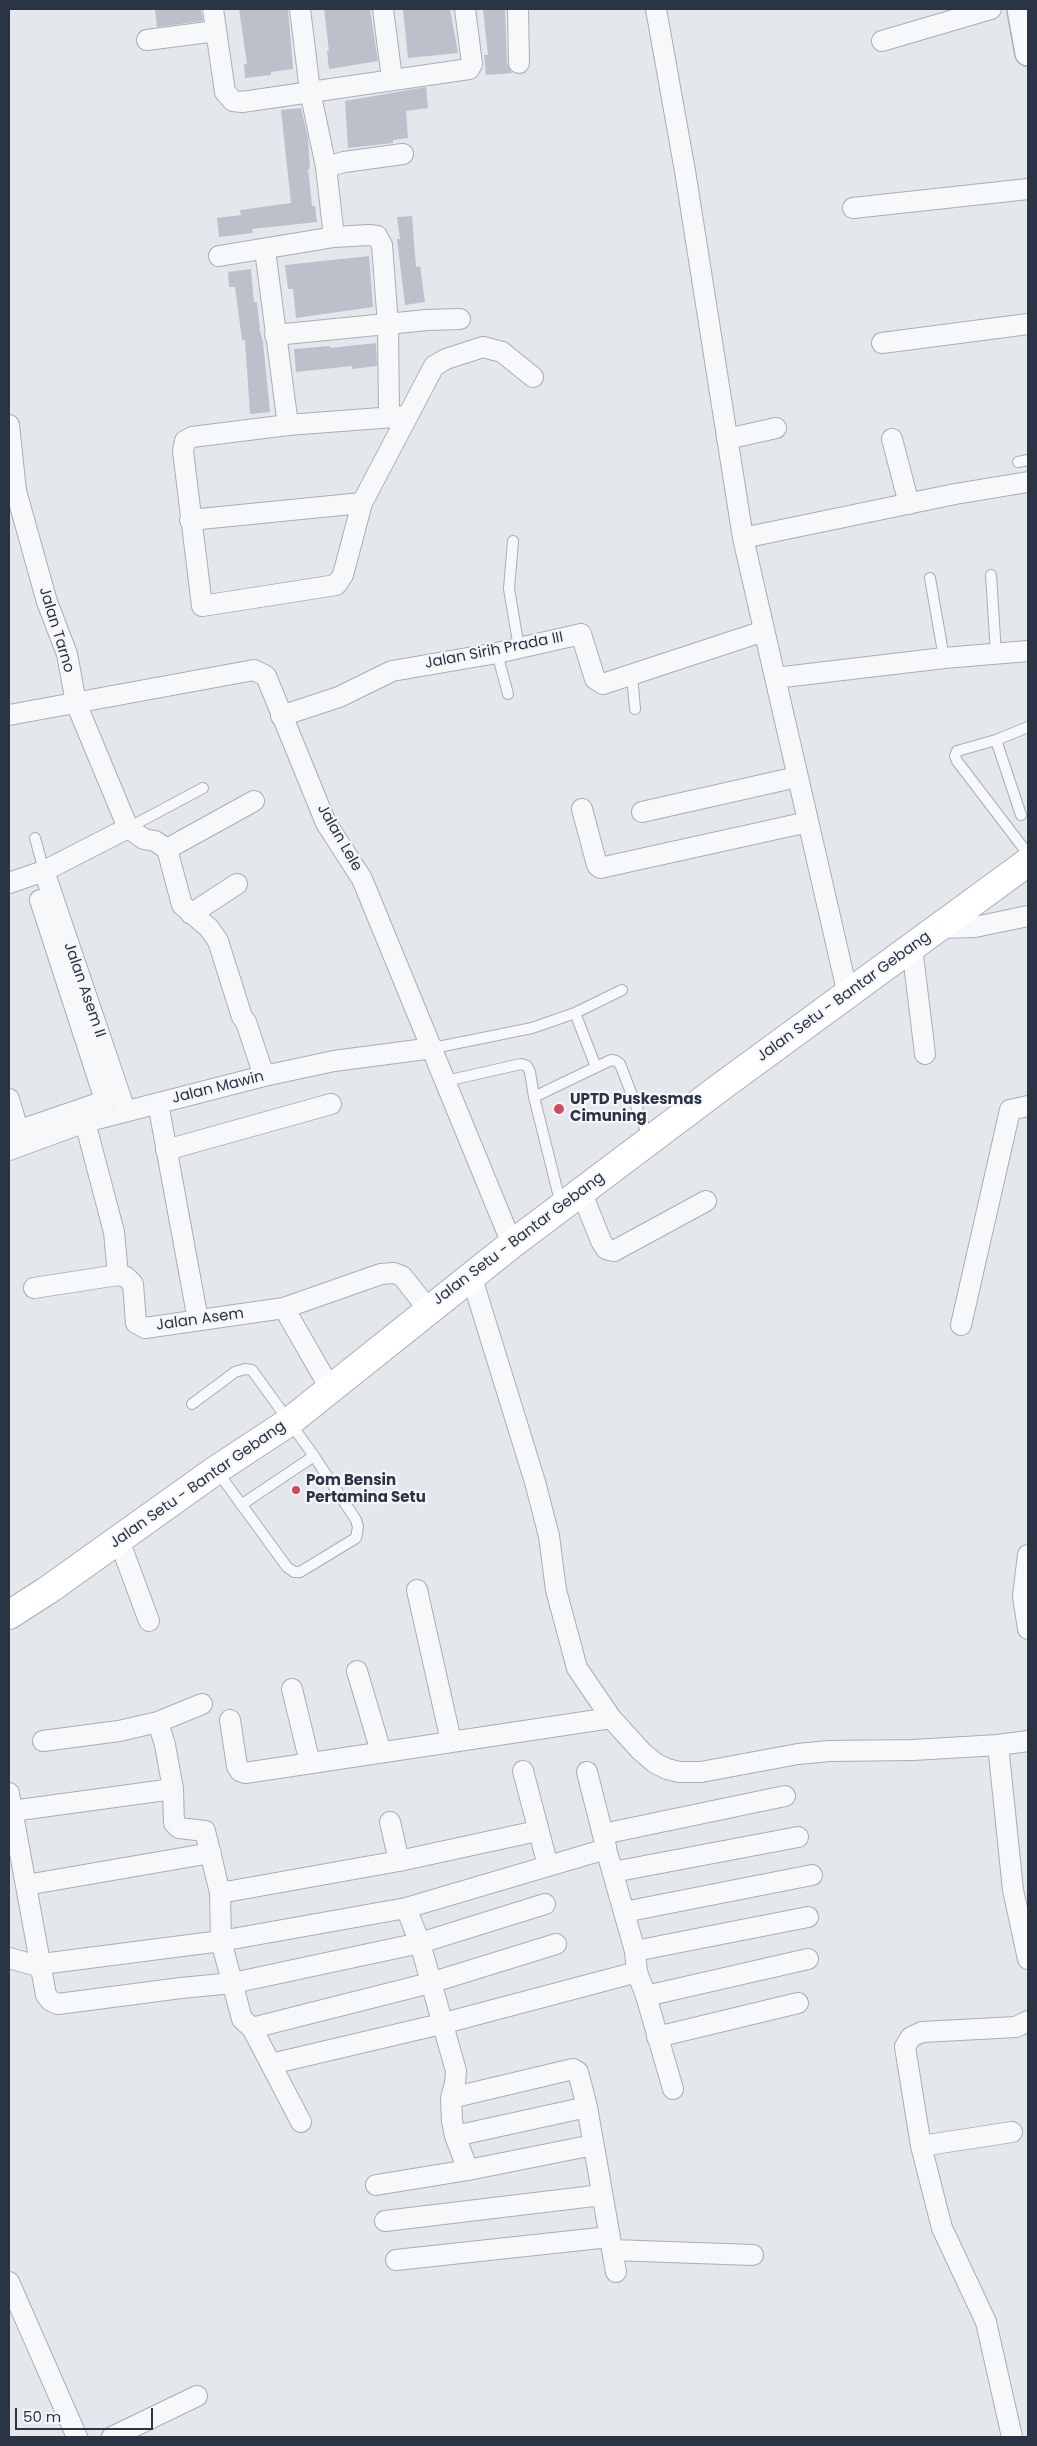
<!DOCTYPE html>
<style>
body{margin:0}
#map{position:relative;width:1037px;height:2446px;overflow:hidden;background:#e4e7ec;font-family:Poppins,sans-serif}
canvas{display:block}
.frame{position:absolute;inset:0;border:10px solid #2b3445;pointer-events:none}
.scale{position:absolute;left:15px;top:2408px;width:138px;height:22px;box-sizing:border-box;border:2px solid #2b3445;border-top:0;padding-left:6px;font-size:15px;line-height:18px;white-space:nowrap;color:#2b3445;-webkit-text-stroke:4px #f4f6f9;paint-order:stroke}
</style>
<div id="map">
<canvas width="1037" height="2446"></canvas>
<div class="frame"></div>
<div class="scale">50 m</div>
</div>
<script>
const ctx = document.querySelector('canvas').getContext('2d');
ctx.lineJoin = 'round';
function fill(path, color) { ctx.fillStyle = color; ctx.fill(path, 'evenodd'); }
const toPath = rows => new Path2D(rows.map(r => 'M' + r).join(''));
function stroke(path, color, width, dash) { ctx.strokeStyle = color; ctx.lineWidth = width; ctx.lineCap = dash ? 'butt' : 'round'; ctx.setLineDash(dash || []); ctx.stroke(path); }
function write(font, color, halo, rows, align = 'center') {
  ctx.font = font + ' Poppins,sans-serif'; ctx.lineWidth = 4.5; ctx.setLineDash([]); ctx.textBaseline = 'middle'; ctx.strokeStyle = halo; ctx.fillStyle = color; for (const [text, x, y, turn = 0] of rows) {
    ctx.save(); ctx.translate(x, y); ctx.rotate((+turn || 0) * Math.PI / 180); ctx.textAlign = isNaN(turn) ? turn : align; if (halo) ctx.strokeText(text, 0, 0); ctx.fillText(text, 0, 0); ctx.restore();
  }
}
fill(toPath([
 [155,9,201,9,203,21,157,27],
 [239,9,288,9,293,69,271,72,271,75,245,78,244,64,247,64],
 [324,9,370,9,378,61,329,69,327,51,329,51],
 [403,9,450,9,458,53,408,58],
 [483,9,505,9,507,63,512,73,486,75,484,55,488,55],
 [426,87,428,108,406,111,408,138,393,140,393,143,348,148,345,101],
 [301,108,308,138,310,169,308,169,312,206,315,206,317,222,252,229,253,233,219,237,217,218,241,215,240,210,291,203,281,110],
 [412,216,416,267,420,266,425,302,405,305,397,239,400,239,397,217],
 [369,256,373,307,296,318,293,289,288,289,285,265],
 [251,269,254,302,257,302,260,331,263,342,270,412,250,414,245,340,242,340,235,287,229,287,228,272],
 [376,343,377,366,352,369,352,366,296,372,294,349,330,346,330,348]
]), '#bbc0ca');
const service = toPath([
 [1018,462,1028,460],
 [513,541,509,589,519,648],
 [991,575,996,654],
 [930,578,944,658],
 [497,653,508,694],
 [632,675,635,709],
 [996,740,1028,727],
 [1021,815,996,740,957,751,955,756,957,761,1028,854],
 [128,828,203,788],
 [35,838,44,871],
 [575,1013,596,1067],
 [433,1048,532,1028,575,1013,622,990],
 [446,1081,521,1064,527,1066,530,1072,534,1097],
 [561,1205,534,1097,611,1060,616,1061,620,1064,649,1139],
 [192,1404,235,1372,245,1369,252,1370,314,1456,356,1520,358,1527,356,1538,300,1572,294,1572,287,1567,217,1471],
 [241,1505,314,1456]
]);
const minor = toPath([
 [213,9,225,92,233,101,242,102,469,69,472,64,465,9],
 [300,9,310,91,326,167,334,237],
 [383,9,392,79],
 [518,9,519,63],
 [656,9,685,171,743,538,848,995],
 [147,40,216,31],
 [882,41,991,9],
 [326,167,344,162,403,154],
 [853,208,1028,189],
 [265,250,288,425],
 [219,256,334,237,369,235,377,236,382,245,388,325,389,416],
 [275,335,427,320,460,319],
 [882,343,1028,324],
 [407,416,288,425,192,437,185,441,183,451,202,606,336,585,343,575,362,503,434,366,446,359,483,347,502,352,533,377],
 [9,425,16,491,47,602,67,654,76,703,128,828],
 [727,439,776,428],
 [892,439,909,504],
 [190,520,362,503],
 [743,538,955,494,1028,482],
 [775,678,944,658,1028,651],
 [9,715,254,670,266,676,326,823,362,879,512,1244],
 [281,716,339,697,392,671,497,653,581,634,595,679,603,684,764,631],
 [582,809,597,865,600,868,808,822],
 [642,812,797,777],
 [128,828,144,839,155,841,167,849,182,905,209,928,218,941,242,1017,246,1022,264,1076],
 [167,849,254,801],
 [44,871,125,1110],
 [9,883,44,871,128,828],
 [191,914,237,884],
 [939,928,975,927,1028,916],
 [912,947,925,1054],
 [9,1099,18,1130],
 [158,1103,198,1320],
 [85,1122,114,1232,118,1275],
 [9,1134,102,1102,104,1097,40,900],
 [9,1150,85,1122,264,1076,334,1061,433,1048],
 [166,1150,331,1104],
 [581,1191,601,1241,606,1249,614,1251,706,1201],
 [471,1275,535,1482,549,1536,556,1590,577,1668,611,1718,641,1751,655,1763,667,1769,679,1772,701,1772,798,1754,829,1751,913,1750,998,1745],
 [34,1288,118,1275,126,1277,133,1284,136,1323,145,1328,284,1308,331,1390],
 [284,1308,381,1274,394,1273,402,1276,428,1309],
 [961,1325,1010,1110,1028,1106],
 [119,1540,149,1621],
 [1028,1555,1023,1596,1028,1629],
 [417,1590,451,1741],
 [357,1671,381,1752],
 [292,1689,310,1763],
 [230,1720,237,1766,240,1771,245,1773,611,1718],
 [158,1722,165,1745,173,1789,174,1823,179,1828,205,1831,220,1893],
 [43,1741,119,1731,158,1722,202,1704],
 [1028,1741,998,1745,1013,1890,1028,1959],
 [523,1771,548,1866],
 [587,1772,606,1847],
 [9,1793,46,1995,51,2001,58,2004,181,1988,233,1983,420,1943,545,1904],
 [12,1811,173,1789],
 [603,1834,785,1796],
 [399,1861,537,1831],
 [613,1872,798,1837],
 [26,1885,211,1853],
 [406,1908,420,1943,456,2071,455,2083,451,2098,452,2121,455,2136,468,2170,593,2145],
 [624,1912,812,1875],
 [635,1951,808,1917],
 [9,1958,34,1965,221,1941,406,1908,606,1849,635,1951,637,1972,646,1996,673,2089],
 [646,1996,808,1959],
 [252,2028,430,1983,556,1944],
 [657,2037,798,2003],
 [271,2064,441,2024,637,1972],
 [451,2098,573,2069,578,2072,587,2107,616,2272],
 [301,2122,252,2028,242,2019,221,1941,220,1893,399,1861,390,1822],
 [455,2136,587,2107],
 [921,2146,1012,2132],
 [376,2185,468,2170],
 [385,2221,602,2195],
 [612,2250,753,2255],
 [396,2260,609,2237],
 [9,2282,77,2437],
 [112,2437,197,2396],
 [1012,2437,986,2322,942,2228,921,2146,905,2047,911,2037,922,2032,1016,2027,1028,2021]
]);
const tertiary = toPath([
 [1020,9,1028,53]
]);
const secondary = toPath([
 [9,1615,48,1590,216,1470,289,1422,512,1244,722,1086,1028,862]
]);
stroke(service, '#a9aeb7', 12);
stroke(minor, '#a9aeb7', 22);
stroke(tertiary, '#a9aeb7', 28);
stroke(secondary, '#a9aeb7', 30);
stroke(service, '#f7f8fa', 10);
stroke(minor, '#f7f8fa', 20);
stroke(tertiary, '#f7f8fa', 25);
stroke(secondary, '#fff', 28);
for (const [x, y, r, color] of [
 [559,1109,6,"#d1495b"],
 [296,1490,5,"#d1495b"]
]) { const dot = new Path2D(); dot.arc(x, y, r, 0, 2 * Math.PI); ctx.fillStyle = color; ctx.fill(dot); stroke(dot, '#f4f6f9', 2); }
write('15px', '#2b3445', '#f4f6f9', [
 ["Jalan Tarno",56,630,73],
 ["Jalan Sirih Prada III",494,651,-11],
 ["Jalan Lele",339,838,60],
 ["Jalan Asem II",84,990,71],
 ["Jalan Setu - Bantar Gebang",844,997,-36],
 ["Jalan Mawin",218,1088,-14],
 ["Jalan Setu - Bantar Gebang",519,1239,-37],
 ["Jalan Asem",200,1320,-8],
 ["Jalan Setu - Bantar Gebang",198,1485,-35]
]);
write('bold 15px', '#2b3445', '#f4f6f9', [
 ["UPTD Puskesmas",570,1100],
 ["Cimuning",570,1117],
 ["Pom Bensin",306,1481],
 ["Pertamina Setu",306,1498]
], 'left');
</script>
